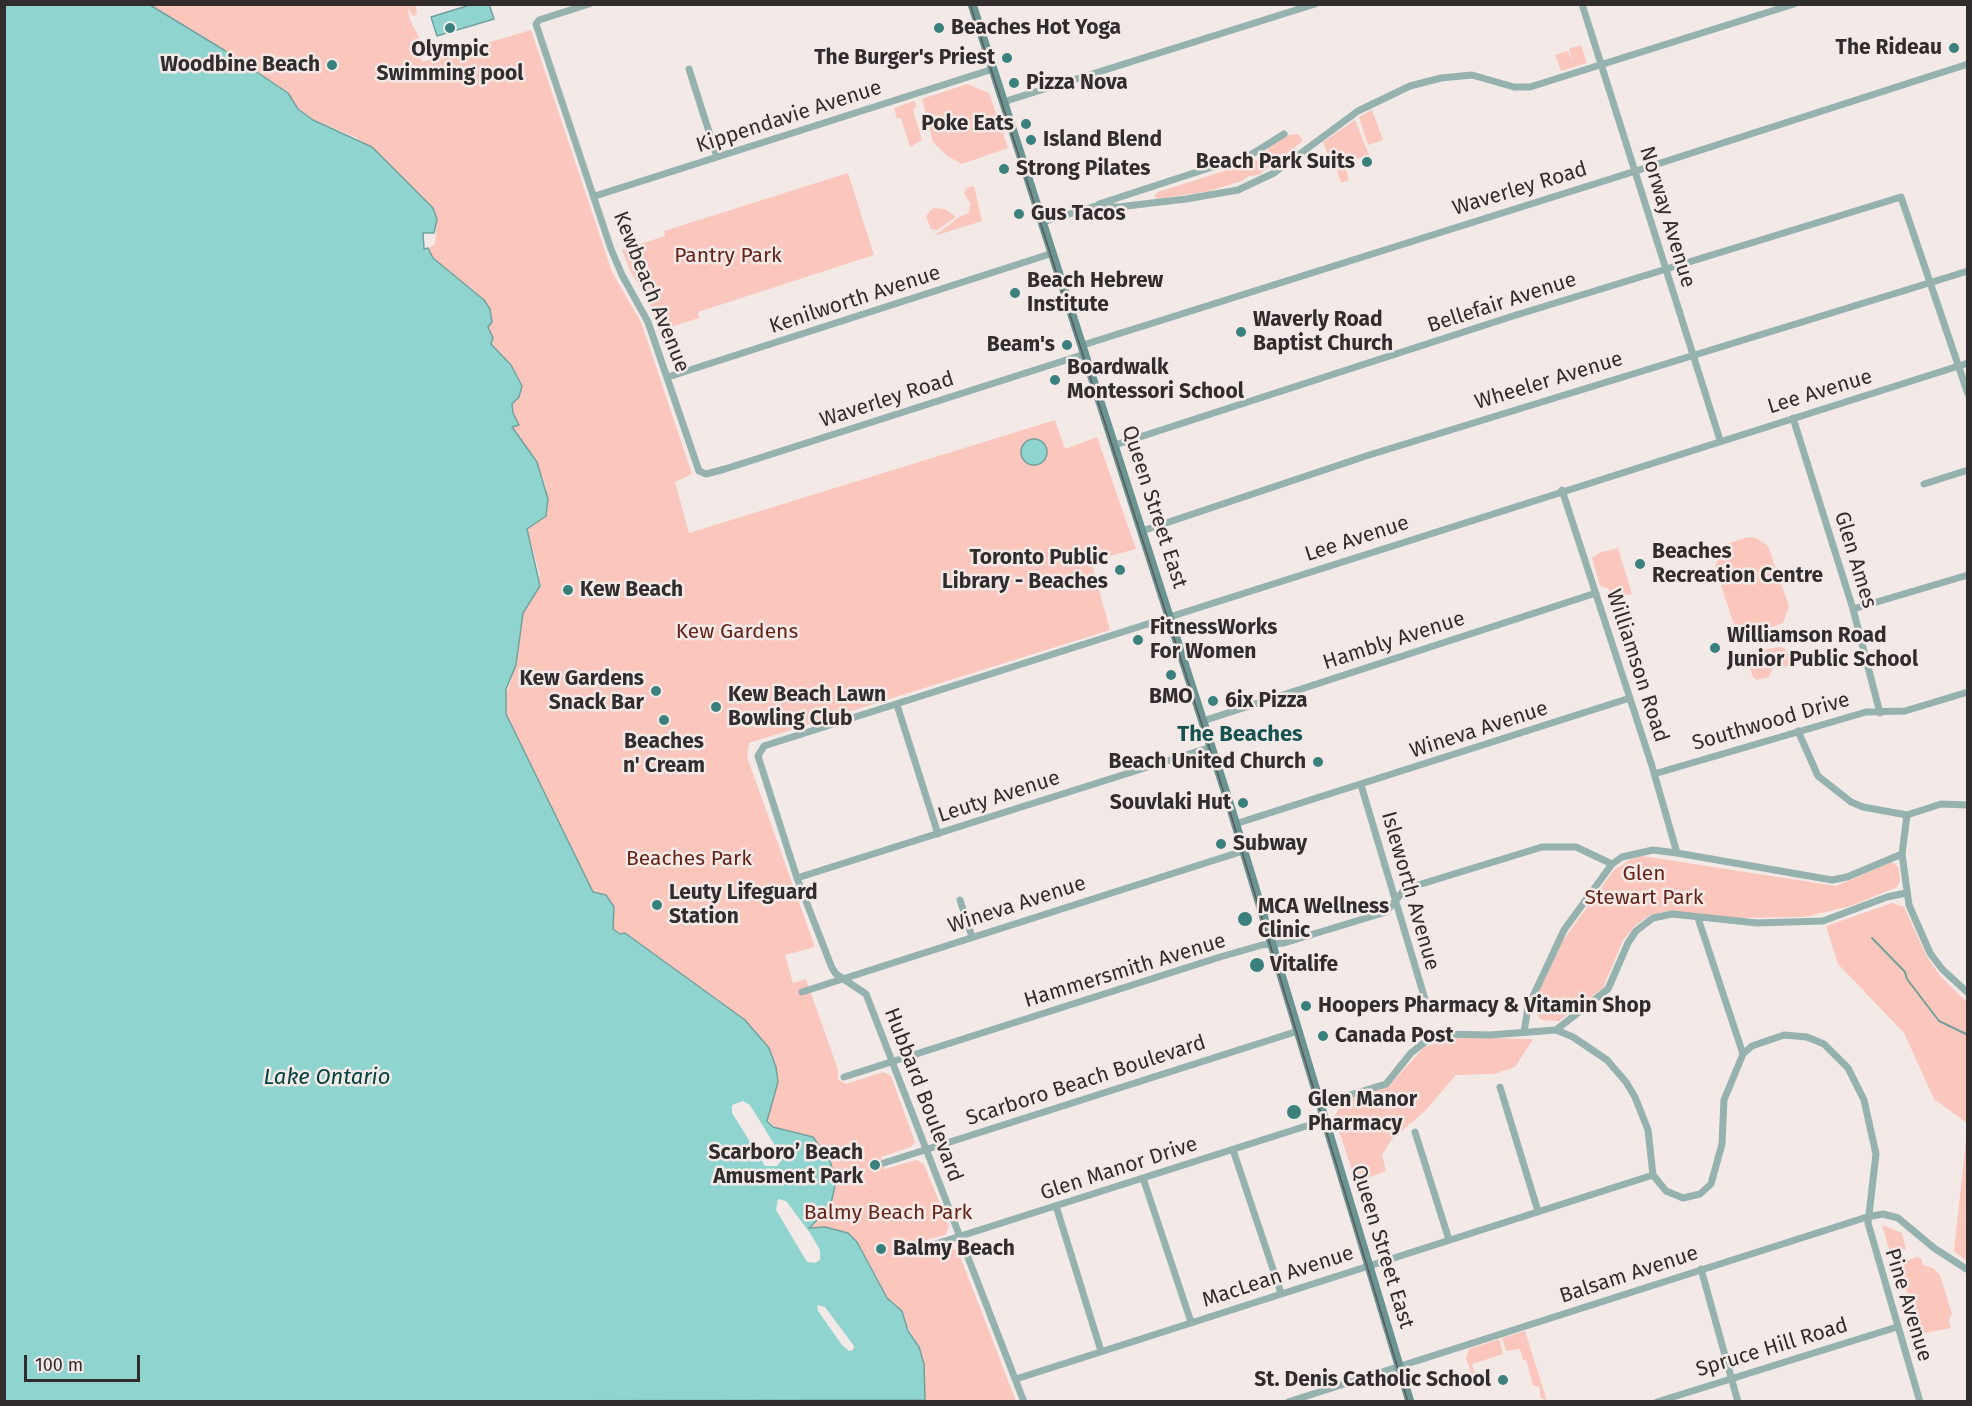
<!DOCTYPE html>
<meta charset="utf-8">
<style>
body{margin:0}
#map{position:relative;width:1972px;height:1406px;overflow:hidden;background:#f3eae8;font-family:"Fira Sans",sans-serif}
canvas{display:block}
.frame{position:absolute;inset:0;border:6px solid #312d2d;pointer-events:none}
.scale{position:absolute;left:24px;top:1355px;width:116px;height:27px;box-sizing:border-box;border:3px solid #312d2d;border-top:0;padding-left:8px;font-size:18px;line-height:21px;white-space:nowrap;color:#312d2d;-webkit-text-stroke:4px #f3eae8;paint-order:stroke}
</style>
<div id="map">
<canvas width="1972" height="1406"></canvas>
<div class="frame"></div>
<div class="scale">100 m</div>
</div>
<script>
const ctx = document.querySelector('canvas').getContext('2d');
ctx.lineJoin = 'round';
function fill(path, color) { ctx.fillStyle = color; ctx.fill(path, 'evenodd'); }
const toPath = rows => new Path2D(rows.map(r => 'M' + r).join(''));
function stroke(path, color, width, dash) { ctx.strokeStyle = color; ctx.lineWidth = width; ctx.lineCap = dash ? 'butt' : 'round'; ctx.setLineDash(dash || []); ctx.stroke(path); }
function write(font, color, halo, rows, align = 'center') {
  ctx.font = font + ' "Fira Sans",sans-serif'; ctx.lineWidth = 5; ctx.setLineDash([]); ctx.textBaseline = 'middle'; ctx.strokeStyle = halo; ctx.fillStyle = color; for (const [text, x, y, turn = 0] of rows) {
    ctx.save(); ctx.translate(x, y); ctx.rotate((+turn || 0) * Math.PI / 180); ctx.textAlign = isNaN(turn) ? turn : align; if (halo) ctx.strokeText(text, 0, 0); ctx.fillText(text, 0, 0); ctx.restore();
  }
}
fill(toPath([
 [150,5,415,5,417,14,413,16,407,7,410,20,425,49,422,51,418,48,422,62,531,30,612,272,641,322,692,474,675,482,689,533,1055,420,1065,449,1097,437,1136,549,1091,561,1110,630,749,743,747,757,815,947,785,955,793,983,806,979,838,1070,838,1079,846,1084,883,1072,891,1076,915,1142,911,1147,881,1157,885,1169,916,1160,924,1164,949,1227,945,1235,919,1242,923,1256,950,1247,958,1251,1016,1401,921,1401,925,1400,919,1347,895,1305,887,1298,857,1242,825,1227,809,1228,822,1218,778,1128,773,1126,767,1118,769,1048,745,1020,625,934,620,934,613,928,614,907,611,901,606,895,593,892,551,812,506,714,505,698,516,665,523,613,534,595,540,575,527,529,548,509,546,487,537,462,511,427,519,425,513,413,512,403,522,386,519,379,511,365,491,344,493,338,488,327,484,300,433,258,428,248,435,244,437,219,426,200,357,138,314,120,298,109,288,93,224,50],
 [1581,45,1587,63,1561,71,1555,55,1568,51,1574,66,1569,49],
 [967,84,989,93,1008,148,962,164,947,156,933,142,922,99],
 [914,101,917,106,913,110,922,140,910,147,901,118,897,119,894,108],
 [1372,110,1383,140,1368,145,1359,117],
 [1355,120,1369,155,1344,163,1349,180,1341,183,1333,157,1328,155,1323,142],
 [1298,134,1303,141,1259,175,1249,176,1242,181,1209,191,1157,199,1154,196,1158,192,1256,161,1273,144,1288,135],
 [848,173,874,255,698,312,699,318,661,330,645,294,631,273,622,250,665,236,664,231],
 [974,186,982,221,934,236,959,217,969,213,970,203,964,193,966,188],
 [933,208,945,209,956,217,937,230,931,229,926,216],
 [1748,537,1756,538,1768,546,1789,606,1783,623,1753,634,1740,631,1733,622,1715,566,1724,545],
 [1618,548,1632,594,1622,596,1620,593,1612,594,1607,588,1600,586,1592,558,1599,553],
 [1779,647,1784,648,1791,657,1788,666,1773,668,1769,677,1757,680,1753,677,1747,659,1750,652],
 [1642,856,1836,886,1892,862,1899,868,1900,881,1897,887,1851,906,1804,917,1738,918,1667,911,1650,915,1635,926,1623,940,1603,988,1559,1021,1541,1020,1535,1011,1534,1003,1561,943,1614,870,1631,859],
 [1892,903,1904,907,1926,955,1941,977,1967,1002,1967,1123,1934,1099,1904,1033,1838,964,1826,926],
 [1453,1037,1533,1039,1515,1067,1494,1074,1456,1075,1425,1111,1392,1139,1382,1155,1386,1171,1356,1182,1334,1116,1344,1101,1389,1086,1424,1047],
 [1967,1131,1967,1261,1954,1251],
 [1882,1225,1902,1233,1906,1249,1890,1253],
 [1916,1257,1921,1258,1923,1265,1933,1268,1940,1275,1952,1314,1949,1320,1951,1328,1920,1334,1901,1273,1905,1262],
 [1525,1331,1547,1401,1540,1397,1540,1388,1533,1385,1526,1360,1523,1360,1520,1349,1506,1351,1502,1338],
 [1499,1339,1503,1354,1472,1364,1478,1384,1472,1375,1466,1358,1469,1349]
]), '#fbc6bb');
const water = toPath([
 [489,4,494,19,437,36,431,17,470,5,489,4],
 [5,5,150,5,224,50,288,93,298,109,313,120,372,147,433,208,437,219,434,233,423,233,424,249,428,248,433,258,484,300,490,309,492,322,488,327,493,338,491,344,511,365,522,386,519,397,512,404,513,413,519,425,512,427,537,462,548,499,546,516,527,529,540,586,523,613,516,665,506,689,506,714,593,892,606,895,614,907,613,929,620,934,625,933,745,1020,769,1048,776,1067,778,1082,767,1121,773,1127,813,1137,830,1161,836,1181,830,1208,809,1228,825,1227,848,1233,857,1242,887,1298,902,1311,908,1331,919,1347,924,1364,925,1400,5,1402,5,5],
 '1021 452a13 13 0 1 1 26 0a13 13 0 1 1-26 0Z'
]);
fill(water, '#8fd4cf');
stroke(water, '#73a29e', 1.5);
fill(toPath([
 [743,1101,750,1105,777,1149,781,1161,777,1166,765,1166,732,1113,732,1105],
 [778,1199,786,1201,810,1233,820,1250,820,1260,815,1263,807,1262,776,1210],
 [817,1305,825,1307,854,1346,853,1350,849,1351,842,1345,818,1311]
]), '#f3eae8');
stroke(toPath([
 [1872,938,1905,972,1907,979,1939,1021,1968,1035]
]), '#73a29e', 2);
stroke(toPath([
 [589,4,539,20,536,24,611,249,622,275,648,322,699,471,706,474,725,469,1085,354],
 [1582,4,1720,440],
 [689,69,717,157],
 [1003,102,1315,4],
 [595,196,993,69],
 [1099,204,1252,154,1284,134],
 [1043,222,1096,206,1118,207,1186,199,1238,190,1274,173,1358,111,1410,86,1441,78,1472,75,1514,87,1530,87,1794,4],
 [1083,345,1642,169,1968,64],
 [668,377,1053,253],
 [1793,418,1853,609,1880,713],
 [1115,445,1513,316,1901,197,1968,394],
 [1924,484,1968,470],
 [1562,490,1652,766,1677,853],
 [1142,531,1366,456,1968,271],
 [1853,609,1968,575],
 [897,705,938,834],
 [1203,721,1596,593],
 [1798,731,1818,776,1851,802,1863,807,1907,815,1941,804,1968,805],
 [1654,774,1866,712,1905,711,1968,692],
 [1361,785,1427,1006],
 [1907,815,1902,854,1909,905,1930,953,1942,969,1968,993],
 [1235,824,1630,698],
 [797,878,1211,747],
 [960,900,972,937],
 [1698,918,1743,1054],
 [802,992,1243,851],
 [1556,1030,1608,989,1628,943,1636,931,1653,918,1672,914,1757,923,1823,921,1887,897,1906,893],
 [1524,1032,1528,1007,1564,930,1612,864,1622,857,1653,850,1677,853,1832,880,1847,877,1902,854],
 [844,1077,1220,957,1262,945,1284,943,1386,912,1405,889,1542,847,1576,847,1612,864],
 [1500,1087,1538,1211],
 [1320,1104,1386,1084,1411,1053,1426,1041,1442,1034,1490,1035,1556,1030,1573,1037,1607,1060,1626,1082,1635,1097,1648,1130,1653,1175,1666,1191,1683,1198,1700,1194,1711,1184,1722,1144,1724,1100,1743,1054,1752,1046,1784,1035,1807,1037,1824,1044,1848,1068,1864,1100,1876,1154,1868,1223,1920,1402],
 [1415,1132,1449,1240],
 [1233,1150,1281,1293],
 [884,1163,1298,1031],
 [1143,1178,1191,1322],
 [1056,1206,1101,1351],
 [923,1248,1325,1120],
 [1701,1269,1738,1402],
 [1016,1379,1653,1175],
 [1024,1402,866,994,836,974,832,968,797,878,758,756,764,746,1968,363],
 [1288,1402,1867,1217,1883,1214,1898,1218,1934,1248,1968,1270],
 [1657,1402,1897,1327]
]), '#95b2af', 7);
stroke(toPath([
 [972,4,1232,812,1410,1402]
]), '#6a9592', 9);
stroke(toPath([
 [970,4,1231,815,1408,1402]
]), '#5d5857', 1.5);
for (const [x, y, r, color] of [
 [450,28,6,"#3a817d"],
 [939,28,6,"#3a817d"],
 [1954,48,6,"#3a817d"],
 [1007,58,6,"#3a817d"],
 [332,65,6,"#3a817d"],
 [1014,83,6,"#3a817d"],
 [1026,124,6,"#3a817d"],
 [1031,140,6,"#3a817d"],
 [1367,162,6,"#3a817d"],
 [1004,169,6,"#3a817d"],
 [1019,214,6,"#3a817d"],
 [1015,293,6,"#3a817d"],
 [1241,332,6,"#3a817d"],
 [1067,345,6,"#3a817d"],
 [1055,380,6,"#3a817d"],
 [1640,564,6,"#3a817d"],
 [1120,570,6,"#3a817d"],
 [568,590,6,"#3a817d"],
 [1138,640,6,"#3a817d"],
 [1715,648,6,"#3a817d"],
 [1171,675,6,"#3a817d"],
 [656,691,6,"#3a817d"],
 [1213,701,6,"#3a817d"],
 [716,707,6,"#3a817d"],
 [664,720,6,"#3a817d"],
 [1318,762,6,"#3a817d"],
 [1243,803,6,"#3a817d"],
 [1221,844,6,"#3a817d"],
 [657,905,6,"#3a817d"],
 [1245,919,8,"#3a817d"],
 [1257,965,8,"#3a817d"],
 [1306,1006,6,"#3a817d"],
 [1323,1036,6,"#3a817d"],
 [1294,1112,8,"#3a817d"],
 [875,1165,6,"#3a817d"],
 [881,1249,6,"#3a817d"],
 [1503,1380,6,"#3a817d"]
]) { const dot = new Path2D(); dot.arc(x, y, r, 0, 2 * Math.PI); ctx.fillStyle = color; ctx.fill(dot); stroke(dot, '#f3eae8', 2); }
write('bold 21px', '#312d2d', '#f3eae8', [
 ["Beaches Hot Yoga",951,28],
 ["The Rideau",1942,48,"right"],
 ["Olympic",450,50,"center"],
 ["Swimming pool",450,74,"center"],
 ["The Burger's Priest",995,58,"right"],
 ["Woodbine Beach",320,65,"right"],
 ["Pizza Nova",1026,83],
 ["Poke Eats",1014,124,"right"],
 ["Island Blend",1043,140],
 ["Beach Park Suits",1355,162,"right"],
 ["Strong Pilates",1016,169],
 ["Gus Tacos",1031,214],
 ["Beach Hebrew",1027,281],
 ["Institute",1027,305],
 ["Waverly Road",1253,320],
 ["Baptist Church",1253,344],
 ["Beam's",1055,345,"right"],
 ["Boardwalk",1067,368],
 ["Montessori School",1067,392],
 ["Beaches",1652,552],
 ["Recreation Centre",1652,576],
 ["Toronto Public",1108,558,"right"],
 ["Library - Beaches",1108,582,"right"],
 ["Kew Beach",580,590],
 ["FitnessWorks",1150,628],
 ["For Women",1150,652],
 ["Williamson Road",1727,636],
 ["Junior Public School",1727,660],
 ["Kew Gardens",644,679,"right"],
 ["Snack Bar",644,703,"right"],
 ["Kew Beach Lawn",728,695],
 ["Bowling Club",728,719],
 ["BMO",1171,697,"center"],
 ["6ix Pizza",1225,701],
 ["Beaches",664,742,"center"],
 ["n' Cream",664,766,"center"],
 ["Beach United Church",1306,762,"right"],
 ["Souvlaki Hut",1231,803,"right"],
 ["Subway",1233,844],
 ["Leuty Lifeguard",669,893],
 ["Station",669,917],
 ["MCA Wellness",1258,907],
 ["Clinic",1258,931],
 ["Vitalife",1270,965],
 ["Hoopers Pharmacy & Vitamin Shop",1318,1006],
 ["Canada Post",1335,1036],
 ["Glen Manor",1308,1100],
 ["Pharmacy",1308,1124],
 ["Scarboro’ Beach",863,1153,"right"],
 ["Amusment Park",863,1177,"right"],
 ["Balmy Beach",893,1249],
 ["St. Denis Catholic School",1491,1380,"right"]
], 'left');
write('21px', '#312d2d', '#f3eae8', [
 ["Kippendavie Avenue",789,117,-18],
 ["Waverley Road",1520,189,-17],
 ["Norway Avenue",1667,217,73],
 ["Kewbeach Avenue",651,292,68],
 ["Kenilworth Avenue",855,300,-18],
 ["Bellefair Avenue",1502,303,-18],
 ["Wheeler Avenue",1549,381,-17],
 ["Lee Avenue",1820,392,-17],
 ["Waverley Road",887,400,-18],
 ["Queen Street East",1154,507,72],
 ["Lee Avenue",1357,539,-18],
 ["Glen Ames",1855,560,73],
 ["Hambly Avenue",1394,641,-18],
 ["Williamson Road",1637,666,72],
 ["Southwood Drive",1771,722,-16],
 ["Wineva Avenue",1479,730,-18],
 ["Leuty Avenue",999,797,-18],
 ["Isleworth Avenue",1410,891,74],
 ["Wineva Avenue",1017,905,-18],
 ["Hammersmith Avenue",1125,971,-17],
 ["Scarboro Beach Boulevard",1086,1081,-18],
 ["Hubbard Boulevard",923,1095,69],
 ["Glen Manor Drive",1119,1169,-18],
 ["Queen Street East",1382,1247,73],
 ["Balsam Avenue",1629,1275,-18],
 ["MacLean Avenue",1278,1277,-18],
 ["Pine Avenue",1908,1305,73],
 ["Spruce Hill Road",1772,1348,-17]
]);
write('21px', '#672318', '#f3eae8', [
 ["Pantry Park",728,256],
 ["Kew Gardens",737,632],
 ["Beaches Park",689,859],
 ["Glen",1644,874],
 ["Stewart Park",1644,898],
 ["Balmy Beach Park",888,1213]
]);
write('bold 22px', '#16524f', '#f3eae8', [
 ["The Beaches",1240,735]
]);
write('italic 22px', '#004340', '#f3eae8', [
 ["Lake Ontario",327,1078]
]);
</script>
